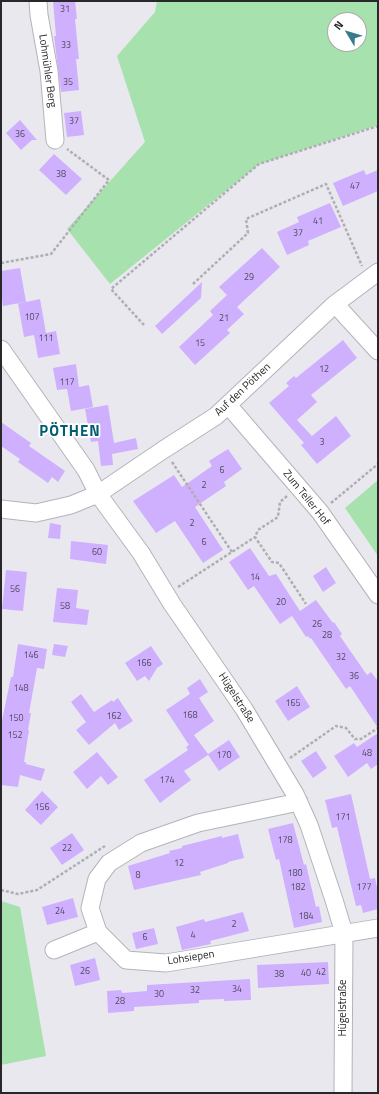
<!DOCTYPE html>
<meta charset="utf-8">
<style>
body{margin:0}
#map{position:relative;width:379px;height:1094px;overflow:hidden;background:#eae8ef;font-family:"Titillium Web",sans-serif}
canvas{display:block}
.frame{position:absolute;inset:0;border:2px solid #282729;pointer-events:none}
.north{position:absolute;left:327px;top:12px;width:40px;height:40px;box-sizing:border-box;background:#fff;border:1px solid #a9a9a9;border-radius:50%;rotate:308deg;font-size:11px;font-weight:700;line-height:16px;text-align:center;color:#282729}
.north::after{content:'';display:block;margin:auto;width:14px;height:18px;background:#387b8c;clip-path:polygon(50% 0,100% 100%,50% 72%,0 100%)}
</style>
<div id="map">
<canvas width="379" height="1094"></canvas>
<div class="frame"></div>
<div class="north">N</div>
</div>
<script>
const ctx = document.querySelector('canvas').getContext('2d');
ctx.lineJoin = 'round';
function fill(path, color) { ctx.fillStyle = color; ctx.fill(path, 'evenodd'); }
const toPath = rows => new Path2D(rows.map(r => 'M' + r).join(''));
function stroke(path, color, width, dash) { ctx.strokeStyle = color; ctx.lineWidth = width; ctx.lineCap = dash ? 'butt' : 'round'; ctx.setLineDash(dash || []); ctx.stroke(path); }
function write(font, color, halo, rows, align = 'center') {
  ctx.font = font + ' "Titillium Web",sans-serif'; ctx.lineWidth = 3.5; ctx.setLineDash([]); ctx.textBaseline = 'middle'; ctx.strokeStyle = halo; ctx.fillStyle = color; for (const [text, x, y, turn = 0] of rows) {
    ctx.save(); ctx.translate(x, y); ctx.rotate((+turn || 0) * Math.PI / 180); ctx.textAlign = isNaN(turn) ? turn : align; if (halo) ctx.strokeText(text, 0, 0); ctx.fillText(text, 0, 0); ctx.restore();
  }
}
fill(toPath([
 [157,1,378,1,378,125,259,164,110,284,67,229,145,142,117,56,155,12],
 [335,20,359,20,359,44,335,44],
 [378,480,378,556,345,508],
 [1,901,20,907,46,1056,1,1065]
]), '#a7e1ae');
fill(toPath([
 [53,1,75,1,77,19,75,19,79,59,76,59,79,90,61,92,54,36,56,36],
 [81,111,84,135,67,137,64,113],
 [20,120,37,140,32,140,21,150,6,133],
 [54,154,82,179,66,195,39,170],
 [364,170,366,175,378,170,378,191,343,206,333,183],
 [330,203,341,227,308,241,309,245,287,255,277,232,299,222,297,217],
 [262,248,280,267,237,307,244,314,227,330,230,333,195,365,179,347,213,315,210,311,227,295,219,287],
 [20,268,26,302,40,299,46,333,56,331,60,354,38,358,34,335,24,337,18,303,25,302,3,306,1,292,1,271],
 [202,282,201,298,162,334,155,326],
 [343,340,357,358,311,395,317,402,297,420,312,436,336,416,351,436,317,464,301,445,304,443,269,403,289,386,286,383,294,376,296,378],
 [76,364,79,387,89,385,93,407,71,411,67,389,57,390,53,368],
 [108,405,114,443,136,438,138,449,112,454,113,465,101,466,98,441,91,442,85,409],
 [1,422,31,443,29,446,65,471,58,482,52,477,48,483,18,462,20,459,1,446],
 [228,449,242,469,224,482,226,486,195,507,223,550,203,563,175,521,156,533,133,501,174,475,182,487,212,466,209,461],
 [50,523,61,525,60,539,48,538],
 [71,541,108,545,106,564,70,559],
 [250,548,269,576,276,574,300,611,316,600,333,623,334,622,342,634,340,636,367,675,371,672,378,681,378,728,350,686,346,689,311,638,310,639,308,636,306,637,292,616,280,624,254,586,248,590,229,562],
 [326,567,336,583,323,592,313,576],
 [6,570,27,572,23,611,2,609],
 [57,588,78,590,76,608,89,610,87,625,53,622],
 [18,644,47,649,44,669,37,668,29,713,31,713,28,730,29,730,24,762,26,762,26,764,45,769,41,781,20,775,18,787,1,785,1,725,11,677,13,677],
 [54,644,68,646,65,657,52,655],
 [151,646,163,664,157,668,149,681,145,676,137,681,125,663],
 [200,679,208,692,199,698,214,721,194,735,208,754,229,740,240,757,219,771,208,755,184,771,191,780,160,803,144,780,188,750,186,747,189,745,166,710,190,694,187,688],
 [297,686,310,707,288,721,275,701],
 [81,694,94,712,112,700,113,702,118,698,133,721,119,730,115,723,89,745,76,730,86,722,71,702],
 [378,733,378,764,371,769,367,763,348,777,334,756,354,743,357,747],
 [316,751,327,768,313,778,301,761],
 [97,752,118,777,108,785,101,776,87,789,73,772],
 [42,791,58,807,41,825,25,810],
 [351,794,370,879,375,878,378,892,378,909,363,913,361,905,356,906,337,827,332,828,325,800],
 [293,823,304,865,306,864,316,907,319,906,322,922,294,928,279,859,276,860,268,829],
 [72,833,84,850,62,865,50,848],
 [238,834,244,858,228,862,228,863,200,872,201,875,134,890,128,866,170,853,169,851,182,848,182,846,222,836,222,838],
 [73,898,78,917,47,925,42,907],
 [243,912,249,931,210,941,211,944,182,950,176,927,204,919,205,922],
 [154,928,158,944,136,949,132,933],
 [95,958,100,980,75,986,70,965],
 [328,962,329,984,258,988,257,965],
 [250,979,251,1000,224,1001,224,999,199,1000,199,1003,134,1007,134,1011,108,1013,107,991,121,990,122,993,147,991,147,985]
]), '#ceb0fe');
const minor = toPath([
 [38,1,39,15,49,71,55,140],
 [335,304,378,351],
 [1,349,86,470,98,494,141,553,172,604,244,709,295,794,309,825,334,900,344,933,343,1093],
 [228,405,320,512,378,595],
 [1,509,36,513,71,505,98,494,163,450,216,416,335,304,378,272],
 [299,802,198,823,141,843,109,863,97,879,90,908,98,932,126,960,166,963,378,928],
 [54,950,98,932]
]);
stroke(minor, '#b5b3ba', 19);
stroke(toPath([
 [1,263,51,254,109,180,67,149],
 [193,284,248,233,246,219,326,184,362,266],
 [144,325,111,289,259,164,378,126],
 [172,462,232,552],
 [287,496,280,502,278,517,258,530,255,537,272,562,279,563,306,604],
 [331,503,378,464],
 [178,587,255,537],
 [290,758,336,726,346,728,355,739,361,739,378,728],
 [1,890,18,894,37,890,105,846]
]), '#afaeb3', 2.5, [3, 2]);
stroke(minor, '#fff', 17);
write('9px', '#52495e', null, [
 ["31",65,10],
 ["33",66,46],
 ["35",68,83],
 ["37",74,122],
 ["36",20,135],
 ["38",61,175],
 ["47",355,187],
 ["41",318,222],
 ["37",298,234],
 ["29",249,278],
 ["107",32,318],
 ["21",224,319],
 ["111",46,339],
 ["15",200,344],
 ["12",324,370],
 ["117",67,383],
 ["3",322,443],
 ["6",222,471],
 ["2",204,486],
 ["2",192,524],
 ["6",204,543],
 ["60",97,553],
 ["14",255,578],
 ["56",15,590],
 ["20",281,603],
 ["58",65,607],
 ["26",317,625],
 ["28",327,636],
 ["146",31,656],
 ["32",341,658],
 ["166",144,664],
 ["36",354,677],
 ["148",21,689],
 ["165",293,704],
 ["168",190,716],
 ["162",114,717],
 ["150",16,719],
 ["152",15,736],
 ["48",367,754],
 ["170",224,756],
 ["174",167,781],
 ["156",42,808],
 ["171",343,818],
 ["178",285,841],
 ["22",67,849],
 ["12",179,864],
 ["180",295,874],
 ["8",138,876],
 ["182",298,888],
 ["177",364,888],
 ["24",60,912],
 ["184",306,917],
 ["2",234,925],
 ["4",193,936],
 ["6",145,938],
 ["26",85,972],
 ["42",321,973],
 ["40",306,974],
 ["38",279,975],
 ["34",237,990],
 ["32",195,991],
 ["30",159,995],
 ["28",120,1002]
]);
write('11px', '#282729', '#fff', [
 ["Lohmühler Berg",47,71,82],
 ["Auf den Pöthen",243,390,-43],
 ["Zum Teller Hof",306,498,51],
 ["Hügelstraße",236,698,57],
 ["Lohsiepen",191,958,-9],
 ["Hügelstraße",343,1008,-90]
]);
ctx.letterSpacing = '1px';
write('bold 15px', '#005d70', '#fff', [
 ["PÖTHEN",70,432]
]);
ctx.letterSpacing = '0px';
</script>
